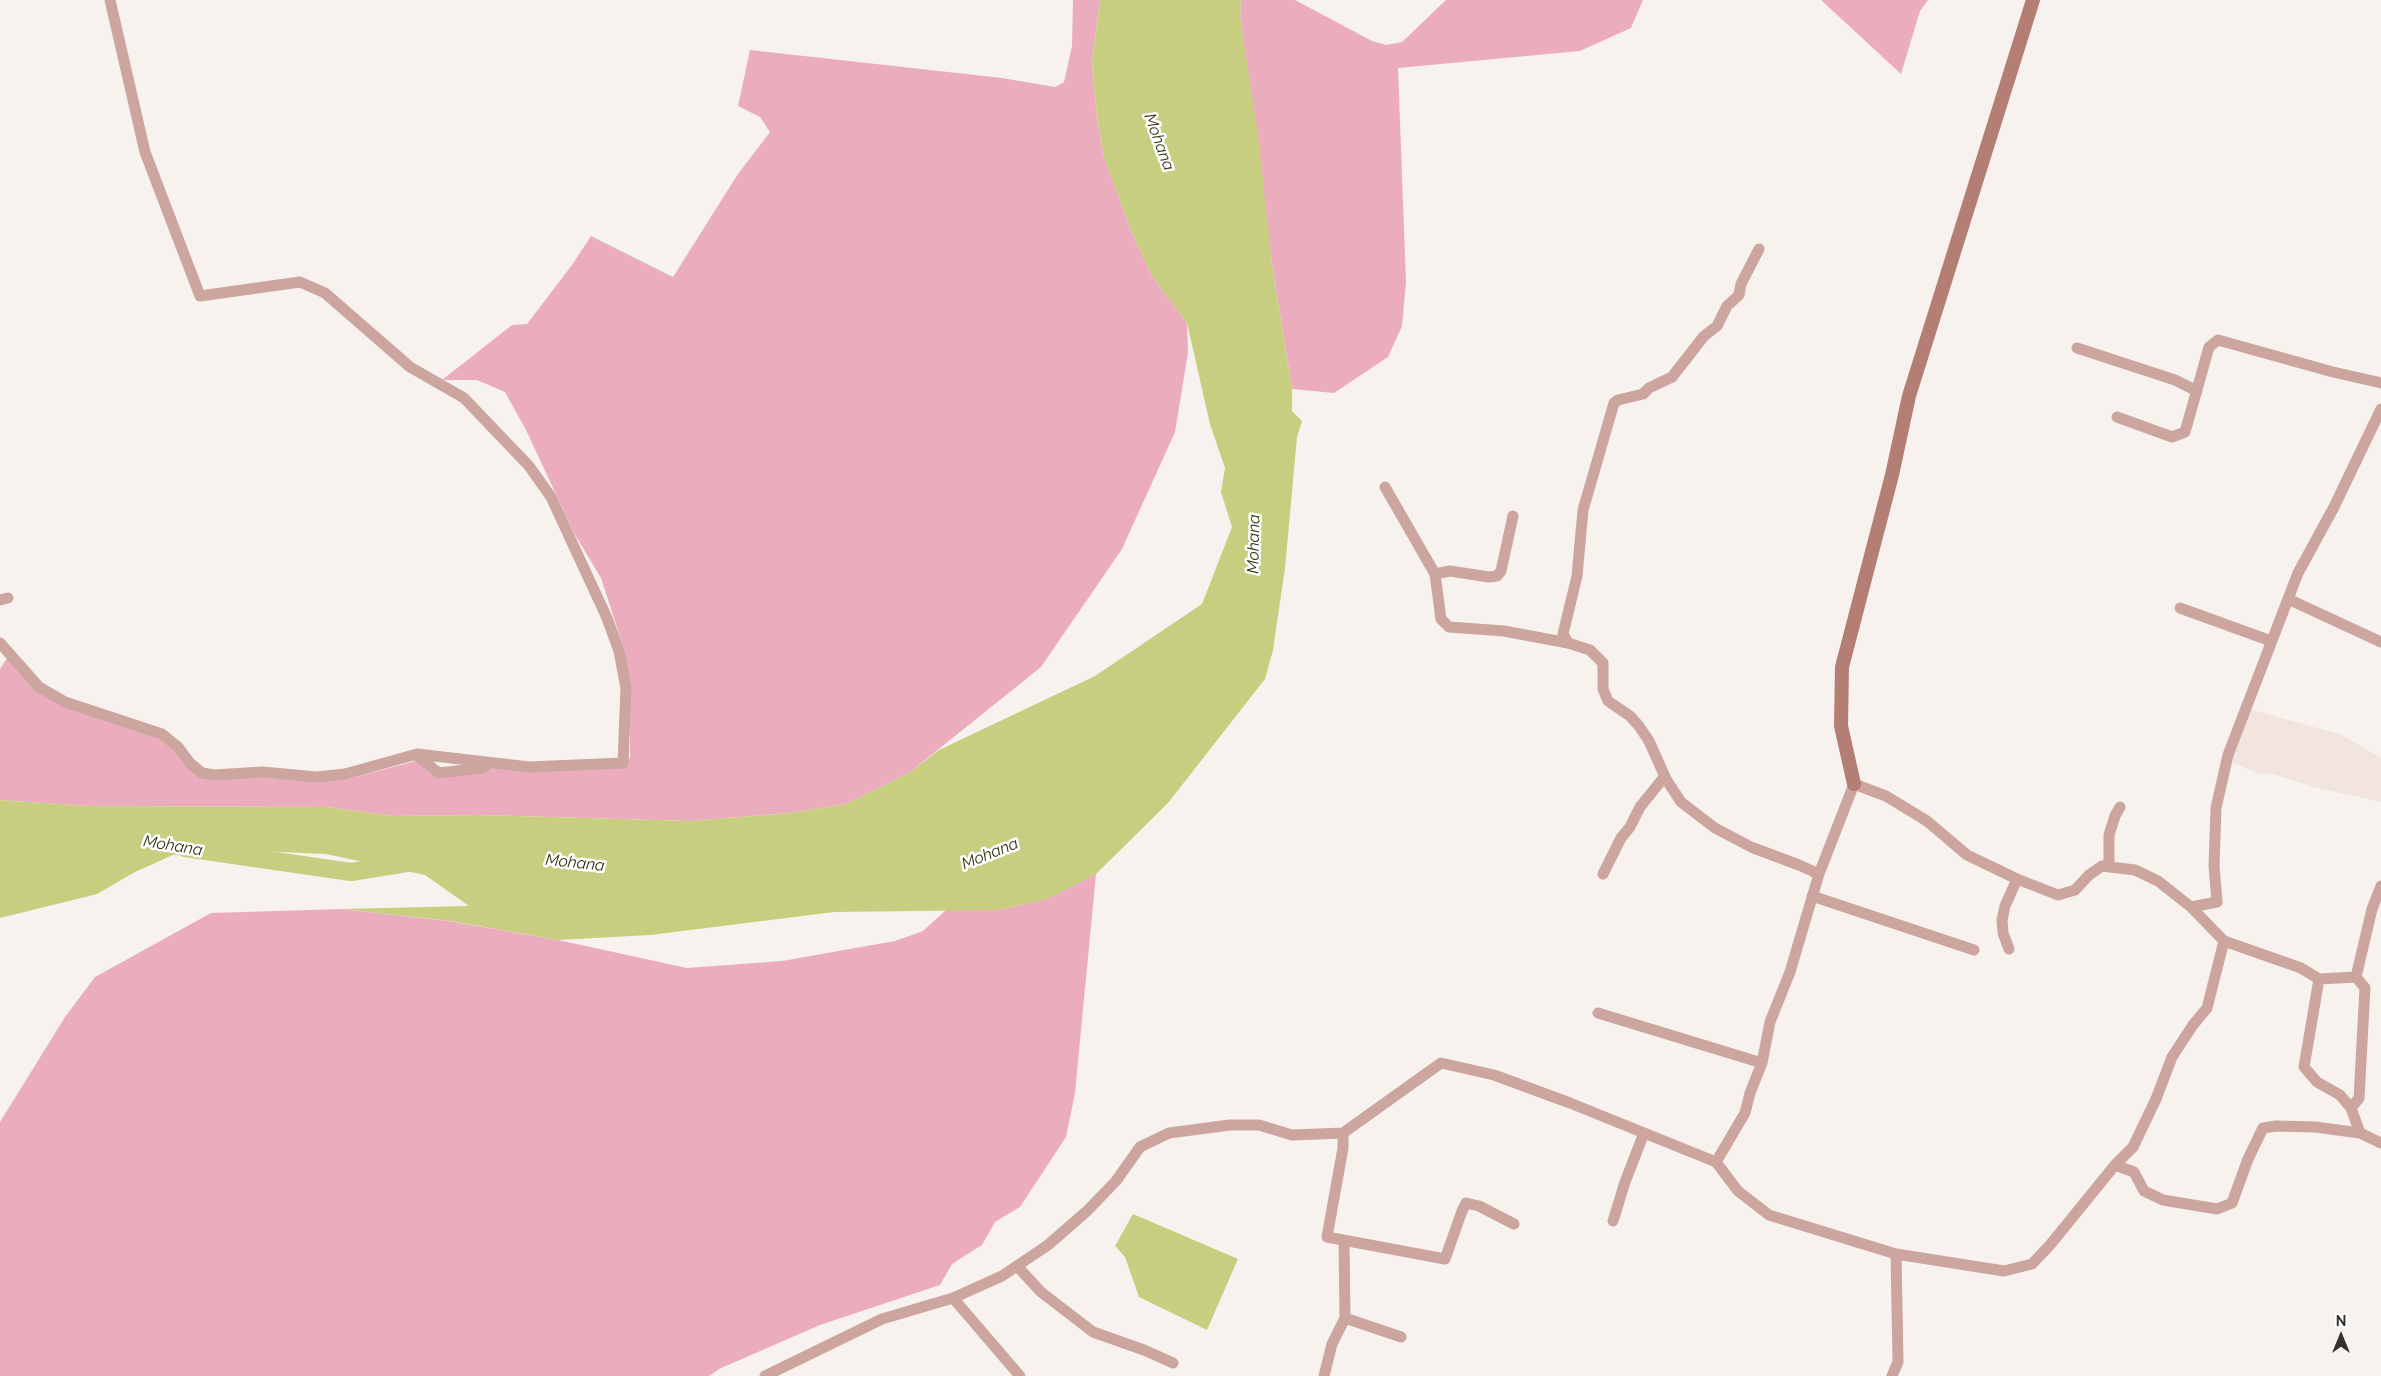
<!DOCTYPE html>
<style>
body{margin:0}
#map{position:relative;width:2381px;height:1376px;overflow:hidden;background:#f7f2ee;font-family:Raleway,sans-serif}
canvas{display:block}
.north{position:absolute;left:2316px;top:1311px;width:50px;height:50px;-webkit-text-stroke:4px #fff;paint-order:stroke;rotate:0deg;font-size:14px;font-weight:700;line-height:20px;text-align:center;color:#333130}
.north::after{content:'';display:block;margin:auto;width:18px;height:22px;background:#333130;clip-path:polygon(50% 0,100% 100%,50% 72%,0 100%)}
</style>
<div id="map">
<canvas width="2381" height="1376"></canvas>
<div class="north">N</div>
</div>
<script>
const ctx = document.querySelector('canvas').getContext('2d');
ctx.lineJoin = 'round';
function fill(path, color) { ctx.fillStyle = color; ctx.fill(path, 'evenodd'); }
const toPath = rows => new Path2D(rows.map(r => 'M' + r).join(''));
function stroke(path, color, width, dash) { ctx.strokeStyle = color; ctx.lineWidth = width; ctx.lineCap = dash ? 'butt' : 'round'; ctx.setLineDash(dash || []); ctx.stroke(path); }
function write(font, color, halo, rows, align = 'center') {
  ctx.font = font + ' Raleway,sans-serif'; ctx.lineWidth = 5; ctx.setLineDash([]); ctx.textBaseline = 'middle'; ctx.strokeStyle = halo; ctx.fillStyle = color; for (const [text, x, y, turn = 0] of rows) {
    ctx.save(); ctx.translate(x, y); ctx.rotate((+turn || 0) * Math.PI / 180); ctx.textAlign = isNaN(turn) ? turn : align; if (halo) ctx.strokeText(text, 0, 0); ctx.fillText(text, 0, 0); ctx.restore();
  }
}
fill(toPath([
 [2248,709,2340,734,2381,758,2381,802,2314,787,2273,774,2256,773,2230,761]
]), '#f1e5dd');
fill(toPath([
 [1073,0,1100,0,1092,61,1097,118,1104,157,1130,228,1152,276,1187,323,1188,353,1175,432,1122,549,1041,667,909,773,846,804,789,813,690,821,479,815,393,816,326,807,88,806,0,800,0,669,7,658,41,693,167,740,195,773,312,781,343,780,416,761,428,771,492,767,621,766,630,758,630,699,624,649,601,578,574,533,526,430,505,392,477,380,442,380,512,325,527,324,572,265,591,236,673,277,738,174,770,132,760,117,738,106,750,50,1002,78,1055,87,1064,82,1072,46],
 [1241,0,1295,0,1372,41,1386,45,1402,42,1446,0,1643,0,1631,28,1580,51,1398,68,1406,282,1402,326,1388,357,1334,393,1292,389,1272,265,1240,17],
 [1821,0,1928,0,1920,11,1901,74],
 [1096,874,1075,1093,1066,1137,1020,1207,995,1222,982,1245,952,1264,940,1285,820,1325,719,1369,709,1376,0,1376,0,1122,65,1017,95,977,211,913,342,909,449,921,558,940,687,968,782,961,895,941,923,931,946,910,998,910,1046,899]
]), '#ebadbd');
fill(toPath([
 [1100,0,1241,0,1240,17,1258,135,1272,265,1292,389,1292,411,1302,421,1297,437,1285,568,1273,650,1265,679,1168,803,1096,874,1047,899,998,910,834,912,650,935,558,940,451,921,342,909,469,906,425,875,326,854,232,850,173,855,135,872,97,894,0,918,0,800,88,806,326,807,393,816,479,815,690,821,789,813,846,804,909,773,939,750,1095,676,1202,604,1232,527,1221,492,1225,468,1210,424,1187,323,1152,276,1130,228,1104,157,1097,118,1092,61],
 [1133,1214,1238,1259,1207,1330,1139,1297,1125,1257,1115,1246]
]), '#c8ce7f');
stroke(toPath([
 [185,848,351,872,407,863]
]), '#c8ce7f', 18);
stroke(toPath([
 [2077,348,2175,380,2197,391],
 [2117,417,2172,437,2185,432,2209,347,2218,340,2333,372,2381,383],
 [1385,487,1435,574,1441,619,1449,627,1504,631,1568,643,1590,650,1603,663,1603,689,1608,701,1630,716,1639,726,1649,741,1666,779,1681,802,1715,828,1751,847,1799,865,1819,874,1854,784,1886,796,1927,821,1967,855,2017,879,2058,895,2075,890,2089,875,2102,866,2135,870,2158,881,2191,907,2224,941,2301,968,2319,979,2304,1067,2317,1082,2340,1095,2351,1108,2360,1133,2381,1143],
 [1435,574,1450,571,1489,577,1497,576,1501,571,1513,516],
 [2288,599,2381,642],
 [0,600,8,598],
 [2180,608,2271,641],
 [0,643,39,687,65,702,162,734,178,747,190,763,202,773,214,775,262,772,317,777,345,774,417,754,529,767,623,763,626,688,619,651,607,618,551,497,529,466,464,398,410,367,325,293,300,282,200,296,145,152,110,0],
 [1568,643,1563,634,1577,576,1583,510,1614,403,1618,400,1643,394,1649,388,1672,377,1704,336,1717,326,1727,306,1739,295,1741,284,1759,249],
 [416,755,439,773,483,768,486,765],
 [2109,865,2109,835,2115,816,2120,807],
 [1603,874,1621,838,1630,827,1640,807,1665,776],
 [1819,874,1790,972,1770,1022,1762,1063,1750,1093,1745,1113,1716,1162,1738,1191,1769,1215,1896,1254,2004,1271,2032,1264,2050,1245,2115,1165,2134,1172,2144,1191,2163,1200,2217,1209,2232,1203,2248,1159,2263,1128,2276,1126,2315,1127,2360,1133],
 [1812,896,1974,950],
 [2191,907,2217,902,2214,865,2216,808,2228,755,2298,573,2334,507,2381,409],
 [2009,949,2003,933,2002,920,2005,906,2017,879],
 [2319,979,2356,977,2372,909,2381,886],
 [1598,1013,1762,1063],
 [2351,1108,2359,1098,2365,988,2356,977],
 [1343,1133,1343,1148,1327,1237,1445,1259,1462,1211,1466,1203,1479,1206,1514,1224],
 [2115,1165,2133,1147,2156,1099,2172,1057,2193,1025,2207,1008,2224,941],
 [1613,1221,1625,1182,1644,1133],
 [1344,1240,1345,1318,1401,1337],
 [1017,1266,1041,1292,1093,1332,1144,1350,1173,1363],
 [953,1298,1020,1376],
 [765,1376,882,1319,953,1298,1002,1276,1048,1245,1087,1211,1116,1181,1140,1147,1169,1133,1230,1125,1259,1125,1292,1135,1343,1133,1441,1063,1494,1075,1570,1103,1716,1162],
 [1324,1376,1332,1344,1345,1318],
 [1892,1376,1898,1362,1896,1254]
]), '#cba59e', 11);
stroke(toPath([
 [1854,784,1841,726,1842,667,1892,475,1909,396,2033,0]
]), '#b47e75', 14);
write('italic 16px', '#323512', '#fff', [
 ["Mohana",1159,142,70],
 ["Mohana",1254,544,-89],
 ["Mohana",173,846,9],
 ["Mohana",990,854,-22],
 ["Mohana",575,863,6]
]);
</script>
